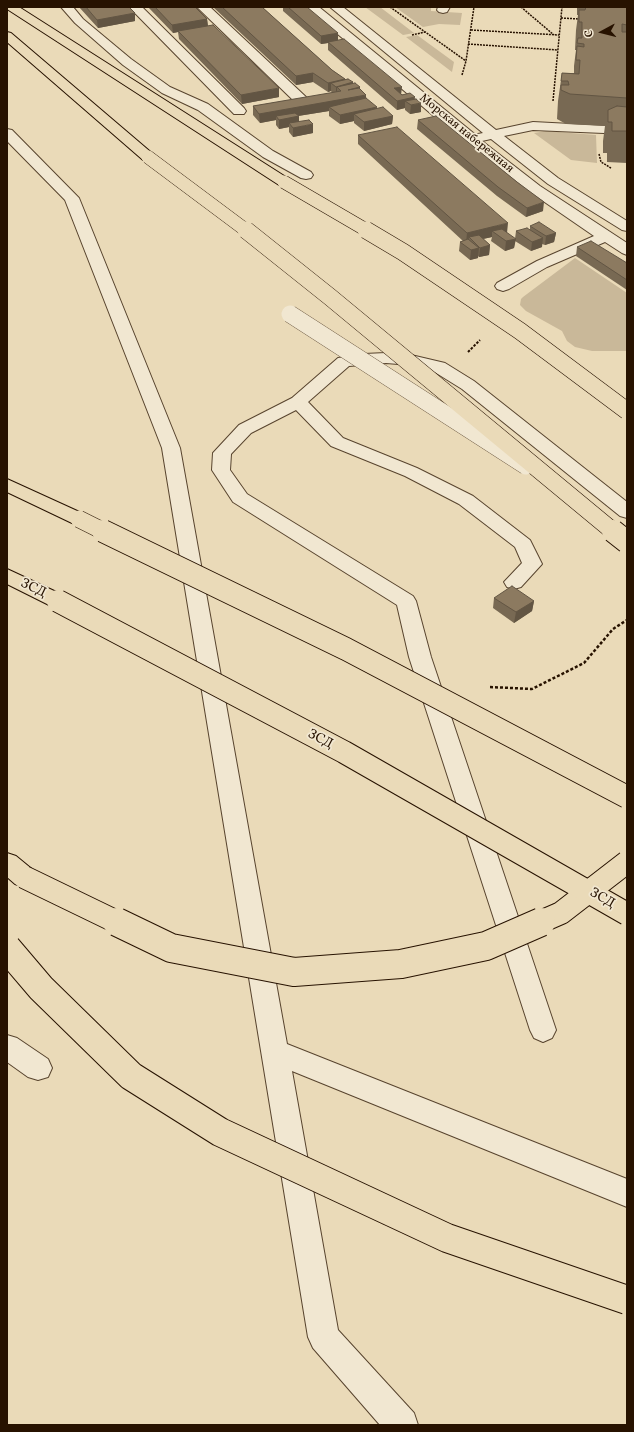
<!DOCTYPE html>
<meta charset="utf-8">
<style>
body{margin:0}
#map{position:relative;width:634px;height:1432px;overflow:hidden;background:#eadab8;font-family:Vollkorn,serif}
canvas{display:block}
.frame{position:absolute;inset:0;border:8px solid #271200;pointer-events:none}
.north{position:absolute;left:582px;top:12px;width:40px;height:40px;-webkit-text-stroke:3px #f1e7d1;paint-order:stroke;rotate:263deg;font-size:11px;font-weight:700;line-height:16px;text-align:center;color:#271200}
.north::after{content:'';display:block;margin:auto;width:14px;height:18px;background:#271200;clip-path:polygon(50% 0,100% 100%,50% 72%,0 100%)}
</style>
<div id="map">
<canvas width="634" height="1432"></canvas>
<div class="frame"></div>
<div class="north">С</div>
</div>
<script>
const ctx = document.querySelector('canvas').getContext('2d');
ctx.lineJoin = 'round';
function fill(path, color) { ctx.fillStyle = color; ctx.fill(path, 'evenodd'); }
const toPath = rows => new Path2D(rows.map(r => 'M' + r).join(''));
function stroke(path, color, width, dash) { ctx.strokeStyle = color; ctx.lineWidth = width; ctx.lineCap = dash ? 'butt' : 'round'; ctx.setLineDash(dash || []); ctx.stroke(path); }
function write(font, color, halo, rows, align = 'center') {
  ctx.font = font + ' Vollkorn,serif'; ctx.lineWidth = 3.5; ctx.setLineDash([]); ctx.textBaseline = 'middle'; ctx.strokeStyle = halo; ctx.fillStyle = color; for (const [text, x, y, turn = 0] of rows) {
    ctx.save(); ctx.translate(x, y); ctx.rotate((+turn || 0) * Math.PI / 180); ctx.textAlign = isNaN(turn) ? turn : align; if (halo) ctx.strokeText(text, 0, 0); ctx.fillText(text, 0, 0); ctx.restore();
  }
}
fill(toPath([
 [365,7,380,7,414,33,403,35],
 [395,7,431,7,431,11,462,13,460,25,439,24,423,27],
 [417,35,454,62,452,72,406,37],
 [546,131,596,135,597,163,571,160,534,133],
 [575,258,627,293,627,351,592,351,575,347,567,341,562,331,526,311,520,305,521,299,523,297]
]), '#c9b899');
const minor = toPath([
 [61,7,73,7,83,19,131,59,170,87,208,104,273,151,311,172,313,175,311,178,306,179,301,178,263,157,198,110,162,93,123,65,75,23,61,7],
 [129,7,142,7,244,108,246,111,244,114,234,114,129,7],
 [197,7,210,7,306,97,307,100,306,103,296,103,197,7],
 [306,7,319,7,477,136,478,134,483,133,330,7,343,7,496,130,533,122,609,126,611,129,609,132,604,133,533,130,504,136,558,178,627,221,627,231,622,230,548,184,491,139,482,141,540,186,627,243,627,255,622,253,605,242,547,267,509,289,503,291,497,289,495,286,497,283,537,261,594,236,530,192,436,118,306,7],
 [438,7,450,7,447,12,443,13,439,12,437,10,438,7],
 [7,129,12,130,79,198,180,448,287,1044,627,1179,627,1207,292,1071,338,1330,414,1413,418,1425,380,1425,313,1348,308,1337,162,448,65,200,7,141,7,129],
 [386,353,411,355,445,363,474,381,627,502,627,518,620,516,462,389,433,371,411,365,386,363,349,366,308,402,343,438,417,468,473,496,530,540,542,564,521,587,514,589,507,587,504,582,522,563,515,547,459,504,405,476,331,446,296,410,251,433,231,454,230,470,247,494,413,596,416,601,431,657,556,1030,552,1038,543,1042,534,1038,530,1030,409,657,397,605,233,502,212,470,213,453,239,425,292,398,338,358,364,354,386,353],
 [7,1035,17,1038,48,1059,52,1068,48,1077,38,1080,28,1077,7,1062,7,1035]
]);
const major = toPath([
 [7,7,19,7,289,179,291,182,289,185,284,186,279,185,7,9,7,7],
 [7,32,11,33,153,154,155,157,153,160,148,161,143,160,7,42,7,32],
 [7,853,16,856,33,870,36,877,33,884,24,887,15,884,7,877,7,853]
]);
const highway = toPath([
 [7,479,86,515,89,519,86,523,79,525,72,523,7,492,7,479],
 [7,569,65,596,68,601,65,606,58,608,51,606,7,584,7,569]
]);
stroke(minor, '#58442e', 2);
stroke(major, '#271200', 2);
stroke(highway, '#271200', 2);
stroke(toPath([
 [390,7,466,61],
 [521,7,554,35],
 [561,18,579,19],
 [471,30,559,35],
 [412,35,425,32],
 [468,44,558,50],
 [462,75,466,61,474,7],
 [553,101,562,7],
 [599,154,601,162,611,168]
]), '#271200', 1.5, [2, 1]);
stroke(toPath([
 [468,352,480,340]
]), '#271200', 2, [2.5, 1.5]);
stroke(toPath([
 [490,687,532,689,584,663,613,629,627,620]
]), '#271200', 2.5, [3, 2]);
fill(minor, '#f1e7d1');
fill(major, '#eadab8');
fill(highway, '#eadab8');
const minorBridge = toPath([
 [290,314,526,466]
]);
const majorBridgeFar3 = toPath([
 [148,157,247,231],
 [284,182,368,231]
]);
const majorBridgeFar2 = toPath([
 [246,230,330,297,614,532],
 [366,230,403,252,520,331,627,411]
]);
const majorBridgeFar1 = toPath([
 [613,531,627,542],
 [24,877,119,923],
 [538,923,561,913,627,862]
]);
const majorBridge = toPath([
 [117,922,171,948,294,972,401,964,486,946,541,922],
 [7,948,41,988,131,1076,220,1132,447,1238,627,1300]
]);
const highwayBridgeFar1 = toPath([
 [79,519,105,532]
]);
const highwayBridge = toPath([
 [103,531,346,649,627,797],
 [58,601,344,752,627,914]
]);
stroke(minorBridge, '#58442e', 18, []);
stroke(majorBridgeFar3, '#271200', 14, []);
stroke(majorBridgeFar2, '#271200', 18, []);
stroke(majorBridgeFar1, '#271200', 24, []);
stroke(majorBridge, '#271200', 30, []);
stroke(highwayBridgeFar1, '#271200', 18, []);
stroke(highwayBridge, '#271200', 24, []);
stroke(minorBridge, '#f1e7d1', 17);
stroke(majorBridgeFar3, '#eadab8', 13);
stroke(majorBridgeFar2, '#eadab8', 17);
stroke(majorBridgeFar1, '#eadab8', 22);
stroke(majorBridge, '#eadab8', 28);
stroke(highwayBridgeFar1, '#eadab8', 17);
stroke(highwayBridge, '#eadab8', 22);
fill(toPath([
 [79,7,129,7,135,13,135,21,98,28],
 [148,7,195,7,207,19,208,26,279,97,242,104,179,39,178,32,173,33],
 [213,7,262,7,332,70,345,79,353,82,353,84,360,87,360,89,366,99,377,109,393,116,392,124,364,131,354,123,354,121,340,124,329,116,329,111,298,116,299,122,313,133,293,137,289,132,289,127,279,129,276,125,276,120,260,123,253,115,253,106,332,93,331,91,328,92,313,82,296,85],
 [283,7,307,7,338,40,401,94,415,99,421,112,410,114,405,110,405,108,397,110,328,50,328,43,321,44,283,11],
 [577,7,627,7,627,163,607,162,607,153,603,153,603,141,605,126,566,124,557,119,558,101,562,73,574,73,574,66,576,50,575,50,576,30,578,15,577,15],
 [418,120,517,182,543,211,526,217,497,196,417,129],
 [358,135,515,239,516,231,530,230,530,226,556,233,554,242,545,245,542,244,542,247,531,251,515,241,514,248,505,251,491,241,492,237,483,239,490,245,489,255,479,257,478,256,478,258,470,260,459,251,460,242,463,241,358,144],
 [577,247,627,263,627,290,576,256],
 [494,598,534,601,532,611,514,623,493,608]
]), '#786953');
fill(toPath([
 [135,13,135,21,98,28,97,20],
 [207,19,208,27,178,31,178,32,173,33,172,25],
 [338,33,338,41,328,42,328,43,321,44,321,36],
 [313,73,313,82,296,85,296,76],
 [345,79,345,84,353,82,353,89,360,87,359,96,352,98,366,95,366,104,333,110,329,107,329,111,279,119,276,116,276,120,260,123,259,114,348,98,348,92,341,94,341,91,337,87,337,95,336,95,336,87,331,83,331,91,328,92,328,83],
 [402,87,401,95,394,88],
 [279,88,279,97,242,104,241,95],
 [415,97,414,105,421,103,421,112,410,114,411,105,405,101,405,108,397,110,397,101],
 [377,107,377,116,354,114,354,121,340,124,340,115],
 [299,116,299,125,289,123,289,127,279,129,279,120],
 [393,116,392,124,364,131,364,122],
 [313,124,313,133,293,137,293,128],
 [544,202,543,211,526,217,527,208],
 [508,223,507,233,492,231,492,237,473,241,469,237,468,242,466,243,467,233],
 [556,233,554,242,545,245,546,236],
 [543,238,542,247,531,251,532,242],
 [516,239,514,248,505,251,506,241],
 [490,245,489,255,479,257,480,248],
 [479,248,478,258,470,260,471,250],
 [534,601,532,611,514,623,516,612]
]), '#625543');
const building = toPath([
 [86,7,129,7,135,13,97,20,86,7],
 [155,7,195,7,207,19,172,25,155,7],
 [222,7,262,7,332,70,345,79,328,83,313,73,296,76,222,7],
 [288,7,307,7,338,33,321,36,288,7],
 [584,7,627,7,627,25,622,24,622,32,627,32,627,98,570,94,561,90,561,85,569,85,568,81,561,81,562,73,579,74,580,60,576,60,577,46,584,47,584,44,577,43,578,38,582,38,582,22,579,22,579,10,585,10,586,7,584,7],
 [213,25,279,88,241,95,178,31,213,25],
 [344,39,402,87,394,88,402,95,410,93,415,97,397,101,328,42,344,39],
 [348,79,353,82,336,87,331,83,348,79],
 [355,83,360,87,348,90,359,88,366,95,259,114,253,106,341,91,337,87,355,83],
 [366,98,377,107,340,115,329,107,366,98],
 [416,99,421,103,411,105,405,101,416,99],
 [617,106,627,107,627,131,612,131,612,122,608,122,608,110,617,106],
 [383,107,393,116,364,122,354,114,383,107],
 [295,113,299,116,279,120,276,116,295,113],
 [436,116,517,182,544,202,527,208,498,187,418,120,436,116],
 [309,120,313,124,293,128,289,123,309,120],
 [397,127,508,223,467,233,358,135,397,127],
 [539,222,556,233,546,236,530,226,539,222],
 [527,228,543,238,532,242,516,231,527,228],
 [502,229,516,239,506,241,492,231,502,229],
 [479,235,490,245,480,248,469,237,479,235],
 [468,239,479,248,471,250,460,242,468,239],
 [591,241,627,263,627,280,577,247,591,241],
 [512,586,534,601,516,612,494,598,512,586]
]);
fill(building, '#8c7a60');
stroke(building, '#625543', 1);
write('12px', '#271200', '#f1e7d1', [
 ["Морская набережная",466,134,39]
]);
write('14px', '#271200', '#f1e7d1', [
 ["ЗСД",33,589,26],
 ["ЗСД",320,740,28],
 ["ЗСД",602,899,30]
]);
</script>
